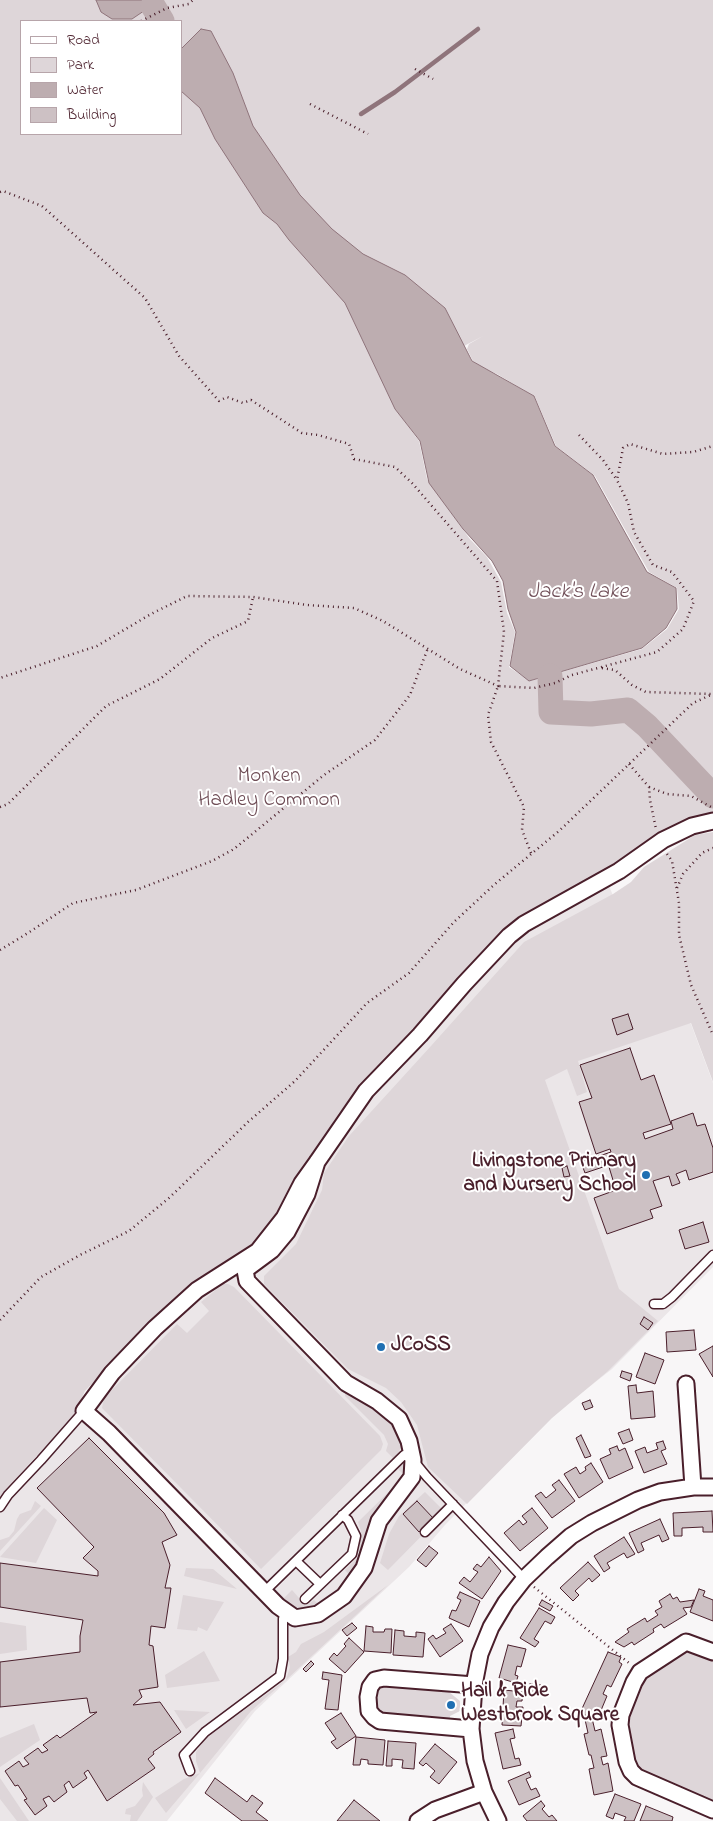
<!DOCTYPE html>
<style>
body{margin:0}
#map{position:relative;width:713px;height:1821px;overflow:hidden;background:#f8f6f7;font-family:"Indie Flower",sans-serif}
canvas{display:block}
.legend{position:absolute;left:20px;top:20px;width:162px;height:115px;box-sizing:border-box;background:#fff;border:1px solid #b7a5aa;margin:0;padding:6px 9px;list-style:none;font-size:15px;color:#4a1f2b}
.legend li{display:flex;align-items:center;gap:10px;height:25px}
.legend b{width:25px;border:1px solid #b7a5aa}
</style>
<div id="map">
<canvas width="713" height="1821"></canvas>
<ul class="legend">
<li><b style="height:6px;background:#fff"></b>Road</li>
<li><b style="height:14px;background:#ded6d9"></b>Park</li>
<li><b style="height:14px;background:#bdadb0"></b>Water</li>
<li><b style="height:14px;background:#cdc1c4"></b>Building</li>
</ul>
</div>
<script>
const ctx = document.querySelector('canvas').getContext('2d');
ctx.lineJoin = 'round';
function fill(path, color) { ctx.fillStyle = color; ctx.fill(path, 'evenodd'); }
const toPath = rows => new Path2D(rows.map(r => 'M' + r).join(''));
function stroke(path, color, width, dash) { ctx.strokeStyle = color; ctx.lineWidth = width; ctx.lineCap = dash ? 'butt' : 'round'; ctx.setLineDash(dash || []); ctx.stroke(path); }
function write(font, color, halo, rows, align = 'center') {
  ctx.font = font + ' "Indie Flower",sans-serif'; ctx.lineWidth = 4; ctx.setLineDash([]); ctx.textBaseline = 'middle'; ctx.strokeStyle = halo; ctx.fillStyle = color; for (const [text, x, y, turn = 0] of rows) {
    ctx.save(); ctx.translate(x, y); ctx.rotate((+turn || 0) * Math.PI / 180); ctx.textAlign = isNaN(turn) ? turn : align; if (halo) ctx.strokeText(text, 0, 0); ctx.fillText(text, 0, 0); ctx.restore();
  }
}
fill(toPath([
 [607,881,640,961,691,1024,713,1083,713,1267,612,1369,551,1417,445,1525,409,1567,255,1711,167,1821,0,1821,0,1499,72,1420,87,1390,149,1325,216,1268,248,1250,266,1235,338,1115,511,926]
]), '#ebe6e8');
fill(toPath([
 [0,0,713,0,713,821,604,873,510,925,339,1113,285,1201,275,1221,266,1235,246,1250,217,1267,144,1330,85,1391,72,1418,7,1488,0,1498],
 [21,21,181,21,181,134,21,134],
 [483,336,469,344,467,349,473,361,482,368,497,374,535,397,556,446,595,476,649,572,677,588,679,609,667,629,642,649,530,681,509,667,515,632,507,613,501,582,487,557,469,538,427,479,419,441,395,408,437,348,464,346],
 [713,832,713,1082,691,1023,578,1061,587,1092,577,1096,567,1069,545,1080,619,1289,658,1321,608,1371,552,1418,467,1504,428,1467,417,1425,401,1402,386,1388,348,1369,264,1284,264,1276,296,1244,322,1190,324,1173,349,1136,431,1046,524,942,613,894,631,882,644,867,695,835],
 [223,1284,228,1284,234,1287,380,1436,383,1444,381,1450,261,1569,102,1408,104,1398,177,1324,187,1333,209,1311,201,1302],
 [345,1389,396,1422,404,1443,394,1459,386,1451,388,1444,384,1435,345,1396],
 [407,1460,408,1473,402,1485,382,1504,372,1519,361,1563,343,1591,320,1607,298,1612,281,1601,292,1590,306,1606,314,1600,320,1606,351,1577,345,1570,361,1554,358,1551,361,1531,358,1522,405,1476,398,1469],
 [425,1492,445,1512,388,1570,380,1563,389,1534,399,1516],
 [35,1501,41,1506,0,1551,0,1540,9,1537,14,1531,17,1519,20,1514,31,1510],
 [44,1508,57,1520,36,1563,0,1557],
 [186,1568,213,1569,237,1589,184,1576],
 [388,1585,355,1616,286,1680,251,1711,200,1773,166,1813,155,1798,184,1779,200,1773,196,1761,196,1752,207,1737,286,1680,290,1667,288,1657,296,1652,301,1644,324,1632],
 [183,1595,224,1602,207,1631,198,1627,197,1631,177,1629],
 [0,1622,26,1626,27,1650,0,1654],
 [688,1649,713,1660,713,1803,641,1771,635,1763,626,1718,643,1679],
 [204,1651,220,1681,167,1688,165,1675],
 [383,1684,449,1689,449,1692,460,1701,460,1711,450,1716,450,1721,380,1713,376,1710,375,1705,376,1689],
 [174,1710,210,1712,186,1729],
 [34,1724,40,1740,0,1767,0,1738],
 [0,1778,29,1821,17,1821,0,1799],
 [143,1782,153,1797,137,1821,130,1821,131,1815,125,1814,126,1809,135,1806,143,1796,142,1790]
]), '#ded6d9');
const water = toPath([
 [96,0,160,0,132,19,112,19,101,12,96,0],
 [201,29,211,31,233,73,253,126,300,195,332,229,363,254,405,275,445,308,472,361,534,396,555,446,593,475,647,572,676,588,677,609,666,628,642,648,529,681,510,666,516,632,508,609,503,581,492,561,463,529,429,483,420,441,395,409,345,303,289,240,277,224,263,213,215,139,200,108,181,91,181,49,201,29]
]);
fill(water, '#bdadb0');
stroke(water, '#8f747b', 1);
stroke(toPath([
 [361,114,395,92,478,29]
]), '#8f747b', 4.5);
stroke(toPath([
 [153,6,162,21],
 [550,676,551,712,591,714,628,710,647,726,713,796]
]), '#bdadb0', 25);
const building = toPath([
 [628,1014,633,1029,617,1035,612,1019,628,1014],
 [630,1048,641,1080,654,1075,671,1124,643,1133,645,1139,673,1129,671,1121,693,1113,697,1126,705,1124,713,1148,713,1172,689,1180,686,1170,676,1174,680,1183,672,1186,669,1176,653,1181,662,1206,650,1210,653,1218,607,1234,594,1198,616,1190,609,1167,619,1164,618,1162,585,1173,581,1162,611,1152,610,1149,596,1154,579,1102,592,1098,580,1065,630,1048],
 [567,1166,570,1176,564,1177,562,1168,567,1166],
 [703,1222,709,1242,685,1249,679,1230,703,1222],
 [644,1317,653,1323,648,1330,640,1324,644,1317],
 [694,1330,696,1350,667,1352,666,1332,694,1330],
 [713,1346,713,1377,699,1354,713,1346],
 [645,1353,664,1360,655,1384,636,1377,645,1353],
 [622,1371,632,1374,630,1381,620,1377,622,1371],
 [636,1385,637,1393,653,1391,655,1417,631,1419,628,1386,636,1385],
 [590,1400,593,1407,585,1410,582,1403,590,1400],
 [629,1429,633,1440,623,1444,618,1433,629,1429],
 [581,1435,591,1456,585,1458,576,1438,581,1435],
 [89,1438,164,1513,177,1535,162,1542,170,1565,165,1588,171,1588,165,1628,151,1626,149,1645,153,1646,158,1687,139,1690,142,1697,133,1705,160,1702,181,1732,153,1752,154,1754,148,1759,155,1768,107,1801,88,1770,84,1773,87,1778,73,1788,69,1781,64,1785,67,1792,54,1802,49,1796,43,1799,47,1806,35,1815,24,1800,27,1799,18,1785,15,1786,5,1771,19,1761,23,1767,29,1764,24,1758,38,1748,42,1753,48,1750,43,1745,57,1735,60,1738,97,1712,90,1713,87,1698,0,1707,0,1662,80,1652,80,1636,83,1620,0,1607,0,1563,98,1576,98,1571,83,1558,94,1547,37,1488,89,1438],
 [663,1441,666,1449,661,1451,667,1464,644,1473,635,1451,645,1447,647,1453,658,1449,656,1443,663,1441],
 [617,1446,619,1451,625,1448,633,1468,609,1479,600,1459,611,1454,609,1449,617,1446],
 [591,1463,603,1482,579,1498,564,1474,576,1467,580,1474,586,1470,585,1467,591,1463],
 [559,1480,575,1501,552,1518,535,1496,541,1492,546,1498,556,1490,552,1485,559,1480],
 [417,1501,434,1519,419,1532,403,1514,417,1501],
 [532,1508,548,1528,520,1551,504,1533,519,1520,523,1525,527,1522,522,1516,532,1508],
 [712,1511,713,1532,703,1532,703,1527,682,1528,682,1536,674,1536,673,1513,712,1511],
 [660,1519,669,1539,662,1542,659,1535,641,1543,644,1550,638,1553,629,1533,660,1519],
 [624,1537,635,1554,627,1558,624,1553,607,1563,610,1568,604,1572,594,1556,624,1537],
 [429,1546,438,1553,426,1567,417,1560,429,1546],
 [489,1557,501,1571,482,1599,459,1583,464,1577,470,1582,478,1572,473,1569,477,1564,481,1567,489,1557],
 [588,1562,600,1575,592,1582,589,1578,575,1591,579,1595,573,1601,560,1588,588,1562],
 [699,1589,705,1591,703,1596,713,1600,713,1621,690,1612,699,1589],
 [460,1592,480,1601,469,1627,449,1618,452,1610,456,1611,461,1600,457,1598,460,1592],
 [670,1594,673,1599,677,1597,680,1602,694,1600,691,1607,683,1608,687,1614,664,1628,661,1624,653,1629,654,1632,634,1645,632,1642,624,1647,615,1642,629,1632,627,1629,645,1618,647,1622,658,1615,655,1611,662,1607,659,1601,670,1594],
 [542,1600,553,1606,550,1611,539,1605,542,1600],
 [539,1608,555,1617,551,1624,545,1621,534,1639,539,1642,535,1647,520,1638,539,1608],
 [352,1623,357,1628,347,1636,342,1630,352,1623],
 [451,1624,463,1641,440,1657,428,1639,433,1635,436,1639,446,1633,443,1629,451,1624],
 [366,1626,373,1627,373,1632,384,1632,385,1629,392,1629,391,1653,364,1651,366,1626],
 [395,1630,404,1631,404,1636,416,1637,416,1632,425,1633,423,1657,393,1655,395,1630],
 [349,1638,364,1652,345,1673,329,1659,334,1653,337,1656,346,1646,344,1644,349,1638],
 [508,1645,526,1649,521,1667,517,1666,515,1675,518,1676,516,1683,499,1678,508,1645],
 [608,1652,621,1657,619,1662,622,1664,611,1687,607,1685,603,1694,607,1696,597,1720,580,1713,608,1652],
 [311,1661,314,1664,306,1672,303,1669,311,1661],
 [323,1672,342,1675,338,1710,325,1709,329,1680,322,1679,323,1672],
 [530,1684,541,1685,540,1696,529,1695,530,1684],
 [504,1690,523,1692,522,1701,517,1701,516,1707,523,1707,521,1726,502,1725,504,1690],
 [341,1713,356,1736,337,1749,331,1742,336,1739,325,1723,341,1713],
 [584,1715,592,1718,595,1731,601,1729,607,1756,601,1757,603,1765,608,1763,613,1791,594,1795,589,1769,594,1768,591,1755,589,1755,584,1734,588,1733,584,1715],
 [513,1729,515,1738,510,1739,515,1759,519,1758,521,1765,503,1769,495,1733,513,1729],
 [356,1737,385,1740,383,1765,368,1764,368,1760,361,1759,360,1765,353,1765,356,1737],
 [388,1741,416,1743,414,1769,402,1768,403,1760,392,1759,392,1766,386,1766,388,1741],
 [435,1744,457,1762,439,1784,430,1777,435,1771,426,1763,423,1766,419,1763,435,1744],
 [529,1772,531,1777,526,1779,531,1790,536,1788,540,1796,519,1805,508,1781,529,1772],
 [215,1778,247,1802,252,1795,263,1803,256,1812,268,1821,242,1821,205,1793,215,1778],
 [615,1794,641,1804,634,1821,624,1821,626,1817,615,1813,613,1819,606,1816,615,1794],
 [354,1800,380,1821,337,1821,354,1800],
 [541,1801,545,1806,542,1809,549,1817,552,1815,557,1821,527,1821,523,1816,541,1801],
 [646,1806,673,1817,672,1821,640,1821,646,1806]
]);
fill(building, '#cdc1c4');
stroke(building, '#4a1f2b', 1);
const lane = toPath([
 [654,1304,663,1304,672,1297,713,1255],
 [0,1507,8,1495,41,1460,84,1411],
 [425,1532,453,1504],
 [296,1561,320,1584],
 [264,1592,404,1455,413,1460,427,1477,524,1579],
 [305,1599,352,1554,356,1536,348,1520,342,1515],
 [190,1771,184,1755,205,1732,280,1676,283,1659,283,1619,285,1611]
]);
const street = toPath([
 [317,1162,307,1194,287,1232,272,1250,245,1270,247,1281,346,1383,377,1401,399,1419,409,1441,413,1460,412,1477,379,1521,364,1568,344,1596,318,1614,295,1618,278,1606,109,1433,84,1411,112,1373,155,1328,197,1290,258,1251,284,1218,302,1183,317,1162,366,1091,420,1035,464,984,509,936,524,924,619,871,663,840,692,826,713,821],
 [686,1384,693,1487],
 [713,1652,686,1642,640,1672,634,1682,621,1715,620,1725,627,1762,631,1771,637,1777,713,1810],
 [471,1729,380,1721,374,1717,369,1711,368,1697,370,1687,375,1680,384,1678,474,1685],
 [418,1821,435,1810,484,1792],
 [498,1821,484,1792,475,1761,471,1729,474,1685,480,1654,491,1627,506,1602,524,1579,547,1557,571,1536,592,1523,638,1500,660,1492,693,1487,713,1487]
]);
stroke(lane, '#4a1f2b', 11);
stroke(street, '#4a1f2b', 19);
stroke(toPath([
 [141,21,167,8,189,4,193,0],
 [415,69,433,79],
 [310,104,368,134],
 [0,192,3,191,42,206,145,298,179,356,219,401,227,397,243,403,251,400,302,433,318,435,349,444,354,459,395,467,412,483,497,581,504,632,498,686,460,669,383,621,354,608,307,605,253,597,187,596,151,614,97,646,0,678],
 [579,435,603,460,617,480],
 [602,668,615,670,632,685,646,692,711,694],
 [629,764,649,787,650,800,656,829],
 [649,787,667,794,691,796,711,807],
 [0,807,8,804,106,706,160,679,212,638,248,621,253,597],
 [531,853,522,830,524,807,491,742,488,715,498,686,534,688,555,683,572,675,657,652,683,629,694,601,672,572,653,565,634,532,628,503,617,480,623,448,630,444,663,454,693,452,713,446],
 [667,854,672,861,679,903,679,935,691,985,713,1035],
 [677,888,683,874,702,853,713,848],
 [0,950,28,933,73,903,136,890,212,861,234,849,324,775,375,740,410,695,428,648],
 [0,1320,41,1277,80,1255,129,1231,169,1198,248,1122,295,1081,367,1003,409,973,454,922,495,884,559,831,693,703,713,694],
 [534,1587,629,1663]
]), '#4a1f2b', 2.5, [1, 4]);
stroke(lane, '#fff', 8);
stroke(street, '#fff', 15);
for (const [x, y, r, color] of [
 [646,1175,5,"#1f6fb2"],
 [381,1347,5,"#1f6fb2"],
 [451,1705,5,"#1f6fb2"]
]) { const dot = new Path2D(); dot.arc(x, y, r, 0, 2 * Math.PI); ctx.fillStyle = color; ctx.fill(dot); stroke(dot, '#fff', 2); }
write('21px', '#6f4d56', '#fff', [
 ["Monken",269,778],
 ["Hadley Common",269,802]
]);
write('bold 21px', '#4a1f2b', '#fff', [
 ["Livingstone Primary",636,1163,"right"],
 ["and Nursery School",636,1187,"right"],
 ["JCoSS",391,1347],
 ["Hail & Ride",461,1693],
 ["Westbrook Square",461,1717]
], 'left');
write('italic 22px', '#72515a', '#fff', [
 ["Jack's Lake",578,593]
]);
</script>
